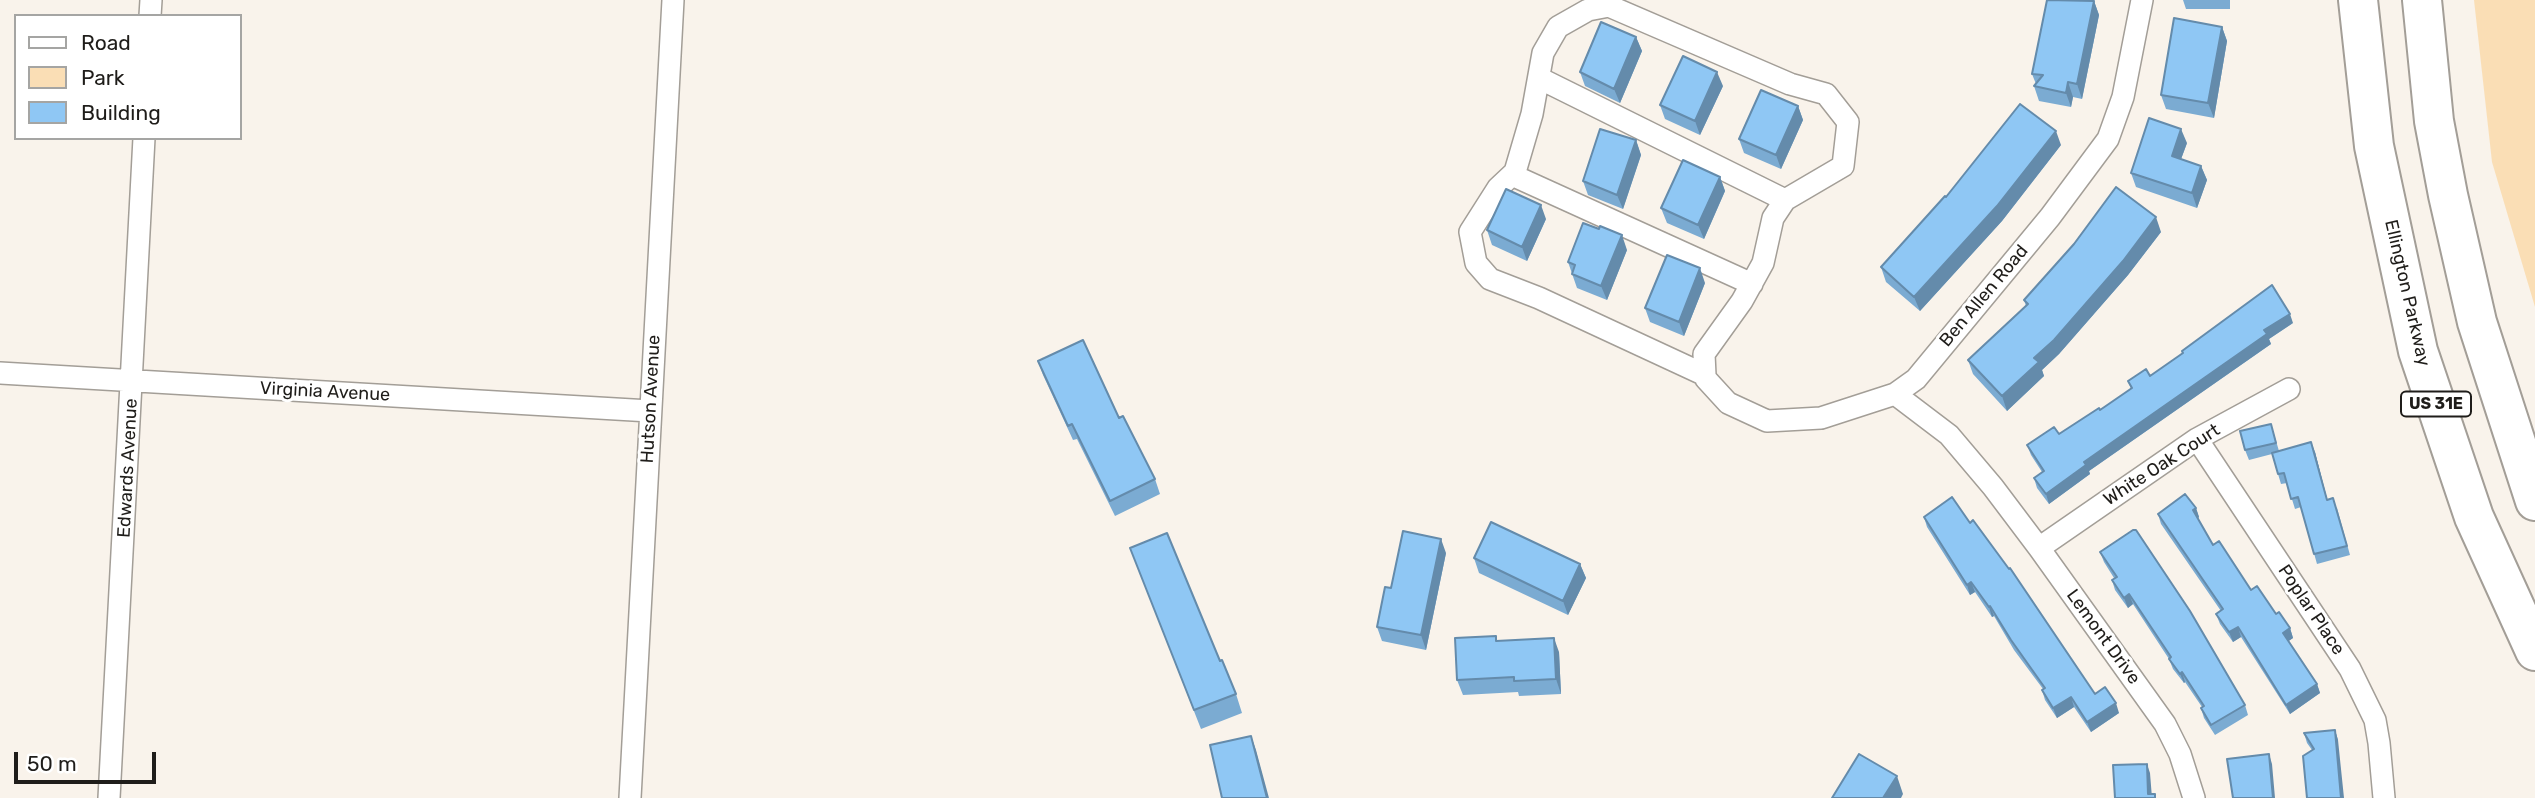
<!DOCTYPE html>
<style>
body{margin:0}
#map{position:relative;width:2535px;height:798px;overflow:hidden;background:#f9f3eb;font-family:Rubik,sans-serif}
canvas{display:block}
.legend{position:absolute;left:14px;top:14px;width:228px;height:126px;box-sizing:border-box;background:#fff;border:2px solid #a5a5a3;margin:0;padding:9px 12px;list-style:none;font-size:21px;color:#1f1d1a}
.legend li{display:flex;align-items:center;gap:14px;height:35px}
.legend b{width:35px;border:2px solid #a5a5a3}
.scale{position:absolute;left:14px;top:752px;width:142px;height:32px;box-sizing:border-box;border:4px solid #1f1d1a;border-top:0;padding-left:9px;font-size:21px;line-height:24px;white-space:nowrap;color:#1f1d1a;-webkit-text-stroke:5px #fff;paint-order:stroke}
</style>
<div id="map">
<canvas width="2535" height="798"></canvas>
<ul class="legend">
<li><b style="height:9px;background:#fff"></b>Road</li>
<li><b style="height:19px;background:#fadeb5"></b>Park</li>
<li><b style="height:19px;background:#8fc7f4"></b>Building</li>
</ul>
<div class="scale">50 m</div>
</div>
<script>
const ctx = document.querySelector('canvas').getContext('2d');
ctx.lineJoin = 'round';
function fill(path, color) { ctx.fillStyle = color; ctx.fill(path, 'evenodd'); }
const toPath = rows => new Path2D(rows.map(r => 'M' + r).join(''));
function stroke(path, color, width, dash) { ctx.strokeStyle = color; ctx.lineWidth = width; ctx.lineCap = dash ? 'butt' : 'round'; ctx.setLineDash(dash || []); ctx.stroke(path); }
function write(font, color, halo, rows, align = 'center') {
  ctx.font = font + ' Rubik,sans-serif'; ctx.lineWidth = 6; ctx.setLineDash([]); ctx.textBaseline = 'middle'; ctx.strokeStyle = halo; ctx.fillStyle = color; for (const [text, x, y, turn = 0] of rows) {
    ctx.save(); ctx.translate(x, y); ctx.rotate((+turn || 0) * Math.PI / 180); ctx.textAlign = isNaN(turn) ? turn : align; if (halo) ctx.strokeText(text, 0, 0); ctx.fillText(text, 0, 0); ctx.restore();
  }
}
fill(toPath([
 [2474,0,2535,0,2535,307,2492,162]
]), '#fadeb5');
const minor = toPath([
 [150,16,151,0],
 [1539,78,1785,200],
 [1512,175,1752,284],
 [0,373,650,411],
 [1705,375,1539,298,1490,279,1476,263,1470,232,1498,188,1515,172,1532,114,1543,53,1558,27,1588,10,1609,6,1790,84,1826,94,1848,122,1843,166,1785,200,1773,218,1763,263,1742,301,1704,354,1705,375,1706,379,1728,403,1767,421,1821,418,1895,394,1916,379,2050,217,2108,139,2123,97,2142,0],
 [1895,394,1949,435,1993,487,2039,548,2165,724,2180,754,2194,798],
 [2197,439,2350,669,2375,720,2379,743,2384,798],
 [2039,548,2197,439,2289,389],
 [109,798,144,138],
 [630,798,673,0]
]);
const motorway = toPath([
 [2358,0,2374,146,2418,351,2474,517,2535,651],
 [2422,0,2434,121,2448,195,2477,322,2535,501]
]);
stroke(minor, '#a39e97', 24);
stroke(motorway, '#a39e97', 42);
stroke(minor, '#fff', 21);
stroke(motorway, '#fff', 38);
fill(toPath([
 [2183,0,2230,0,2230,9,2186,9],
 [2094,1,2099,15,2082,99,2073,97,2071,107,2039,101,2034,86,2036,84,2032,74],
 [2222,27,2227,41,2214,118,2166,109,2161,95],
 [1636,37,1642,51,1620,103,1585,86,1580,72],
 [1723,86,1700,135,1665,119,1660,105],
 [1798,106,1803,120,1781,169,1744,153,1739,139],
 [1636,140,1641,155,1623,209,1588,195,1583,181],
 [2187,143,2181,159,2201,166,2207,180,2197,208,2136,187,2131,173],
 [2061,145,2002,221,1920,311,1886,282,1881,267,1946,197],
 [1720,177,1725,191,1704,239,1667,223,1661,208],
 [1546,219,1527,261,1492,245,1487,230],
 [2161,232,2128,275,2059,354,2042,370,2044,376,2007,411,1973,374,1968,360,2026,306,2024,300,2074,244],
 [1627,250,1607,300,1577,288,1568,262],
 [1705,283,1684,336,1650,322,1645,308],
 [2293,323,2269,339,2271,344,2089,471,2090,474,2049,504,2037,488,2034,478,2042,472,2031,455,2027,445,2059,434,2100,410,2131,389,2128,381,2150,376,2183,354,2182,351],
 [1038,361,1119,418,1155,479,1160,494,1115,516,1077,439,1073,440,1043,375],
 [2271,424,2279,451,2315,452,2327,500,2337,508,2350,555,2317,564,2301,507,2295,509,2287,483,2281,484,2272,454,2249,460,2245,450],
 [2196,508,2199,517,2198,518,2213,545,2251,590,2290,628,2293,638,2288,641,2317,684,2320,693,2290,714,2241,637,2233,642,2220,624,2216,614,2221,611,2161,524,2158,514],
 [1924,517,1970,523,2095,694,2119,713,2091,732,2074,707,2057,718,2045,700,2042,690,2043,689,2014,650,1994,616,1992,617,1975,592,1970,595,1927,527],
 [1130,548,1220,661,1236,694,1242,713,1201,729],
 [2100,552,2245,705,2248,715,2215,735,2204,718,2201,708,2202,707,2185,682,2184,683,2173,669,2169,659,2133,604,2128,608,2115,590,2112,580,2114,578,2104,562],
 [1446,553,1426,650,1382,641,1377,627,1391,588],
 [1474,558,1580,564,1586,578,1568,615,1479,573],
 [1496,636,1497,641,1559,652,1561,694,1519,696,1518,692,1463,695,1457,680],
 [2335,730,2338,740,2312,750,2307,743,2304,733]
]), '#7babd2');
fill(toPath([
 [2094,1,2099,15,2082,99,2077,84],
 [2222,27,2227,41,2214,118,2208,103],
 [1636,37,1642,51,1620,103,1614,89],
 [1717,72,1723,86,1700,135,1695,121],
 [2068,82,2073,97,2071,107,2066,93],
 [1798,106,1803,120,1781,169,1776,155],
 [2181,129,2187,143,2177,170,2172,156],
 [2056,131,2061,145,2002,221,1920,311,1914,297],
 [1636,140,1641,155,1623,209,1617,195],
 [2201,166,2207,180,2197,208,2192,193],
 [1720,177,1725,191,1704,239,1698,225],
 [1541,205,1546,219,1527,261,1522,247],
 [2156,217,2161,232,2128,275,2059,354,2042,370,2044,376,2007,411,2002,396],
 [1622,235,1627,250,1607,300,1601,286],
 [1700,268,1705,283,1684,336,1679,322],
 [2290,314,2293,323,2269,339,2271,344,2089,471,2090,474,2049,504,2046,494,2084,462,2264,330],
 [2311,442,2315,452,2330,510,2327,500],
 [2196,508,2199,517,2196,520,2193,510],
 [1441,539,1446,553,1426,650,1421,635],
 [1580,564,1586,578,1568,615,1563,601],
 [1971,582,1975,592,1970,595,1967,585],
 [2129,594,2133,604,2128,608,2124,598],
 [1990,606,1994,616,1992,617,1989,607],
 [2238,627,2241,637,2233,642,2229,632],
 [2290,628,2293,638,2286,643,2283,633],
 [1554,638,1559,652,1561,694,1556,679],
 [2182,672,2185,682,2184,683,2180,674],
 [2317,684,2320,693,2290,714,2286,705],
 [2071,697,2074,707,2057,718,2053,708],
 [2116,703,2119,713,2091,732,2087,722],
 [2335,730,2338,740,2344,798,2341,798],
 [1251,736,1256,750,1269,798,1267,798],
 [2269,754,2272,764,2275,798,2273,798],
 [2147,764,2150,773,2152,798,2148,794],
 [1897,776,1903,794,1901,798,1883,798]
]), '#648bab');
const building = toPath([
 [2047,0,2094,1,2077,84,2068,82,2066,93,2034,86,2043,75,2032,74,2047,0],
 [2174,18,2222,27,2208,103,2161,95,2174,18],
 [1601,22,1636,37,1614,89,1580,72,1601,22],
 [1683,56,1717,72,1695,121,1660,105,1683,56],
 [1761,90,1798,106,1776,155,1739,139,1761,90],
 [2020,104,2056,131,1997,206,1914,297,1881,267,1945,196,1946,197,2020,104],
 [2149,118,2181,129,2172,156,2201,166,2192,193,2131,173,2149,118],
 [1600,129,1636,140,1617,195,1583,181,1600,129],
 [1683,160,1720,177,1698,225,1661,208,1683,160],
 [2116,187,2156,217,2123,261,2054,340,2034,358,2039,362,2002,396,1968,360,2028,304,2024,300,2074,244,2116,187],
 [1506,189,1541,205,1522,247,1487,230,1506,189],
 [1583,223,1599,229,1600,226,1622,235,1601,286,1572,274,1575,265,1568,262,1583,223],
 [1667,255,1700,268,1679,322,1645,308,1667,255],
 [2272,285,2290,314,2264,330,2267,334,2084,462,2086,465,2046,494,2034,478,2044,471,2027,445,2054,427,2059,434,2099,408,2100,410,2132,388,2128,381,2146,369,2150,376,2183,353,2182,351,2272,285],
 [1083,340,1119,418,1123,416,1155,479,1110,501,1072,424,1068,426,1038,361,1083,340],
 [2271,424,2276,443,2245,450,2240,431,2271,424],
 [2311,442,2327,500,2333,498,2347,546,2314,554,2298,497,2291,499,2284,473,2278,474,2272,453,2311,442],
 [2185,494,2196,508,2193,510,2213,545,2219,541,2251,590,2257,586,2276,614,2279,612,2290,628,2283,633,2317,684,2286,705,2238,627,2229,632,2216,614,2223,609,2158,514,2185,494],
 [1952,497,1970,523,1973,520,2009,569,2010,568,2095,694,2105,687,2116,703,2087,722,2071,697,2053,708,2042,690,2045,688,2011,640,1990,606,1989,607,1971,582,1967,585,1924,517,1952,497],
 [1491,522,1580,564,1563,601,1474,558,1491,522],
 [2133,530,2136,530,2190,611,2245,705,2211,725,2201,708,2204,706,2182,672,2180,674,2169,659,2171,657,2129,594,2124,598,2112,580,2117,577,2100,552,2133,530],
 [1403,531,1441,539,1421,635,1377,627,1385,587,1391,588,1403,531],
 [1167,533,1220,661,1222,660,1236,694,1194,710,1130,548,1167,533],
 [1496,636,1496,641,1554,638,1556,679,1514,681,1514,677,1457,680,1455,638,1496,636],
 [2335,730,2341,798,2307,798,2303,756,2314,749,2304,733,2335,730],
 [1251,736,1267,798,1222,798,1210,745,1251,736],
 [1859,754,1897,776,1883,798,1832,798,1859,754],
 [2269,754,2273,798,2233,798,2227,759,2269,754],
 [2147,764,2148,794,2155,794,2155,798,2115,798,2113,765,2147,764]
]);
fill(building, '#8fc7f4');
stroke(building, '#648bab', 2);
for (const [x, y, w] of [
 [2436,404,70]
]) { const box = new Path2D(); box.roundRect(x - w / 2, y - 12.5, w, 25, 5); ctx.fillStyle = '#fff'; ctx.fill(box); stroke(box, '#1f1d1a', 2); }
write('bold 16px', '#1f1d1a', null, [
 ["US 31E",2436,404]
]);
write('18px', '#1f1d1a', '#fff', [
 ["Ellington Parkway",2407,293,77],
 ["Ben Allen Road",1984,296,-50],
 ["Virginia Avenue",325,392,3],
 ["Hutson Avenue",651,399,-87],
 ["White Oak Court",2162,465,-33],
 ["Edwards Avenue",128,468,-87],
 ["Poplar Place",2311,610,56],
 ["Lemont Drive",2103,637,54]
]);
</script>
